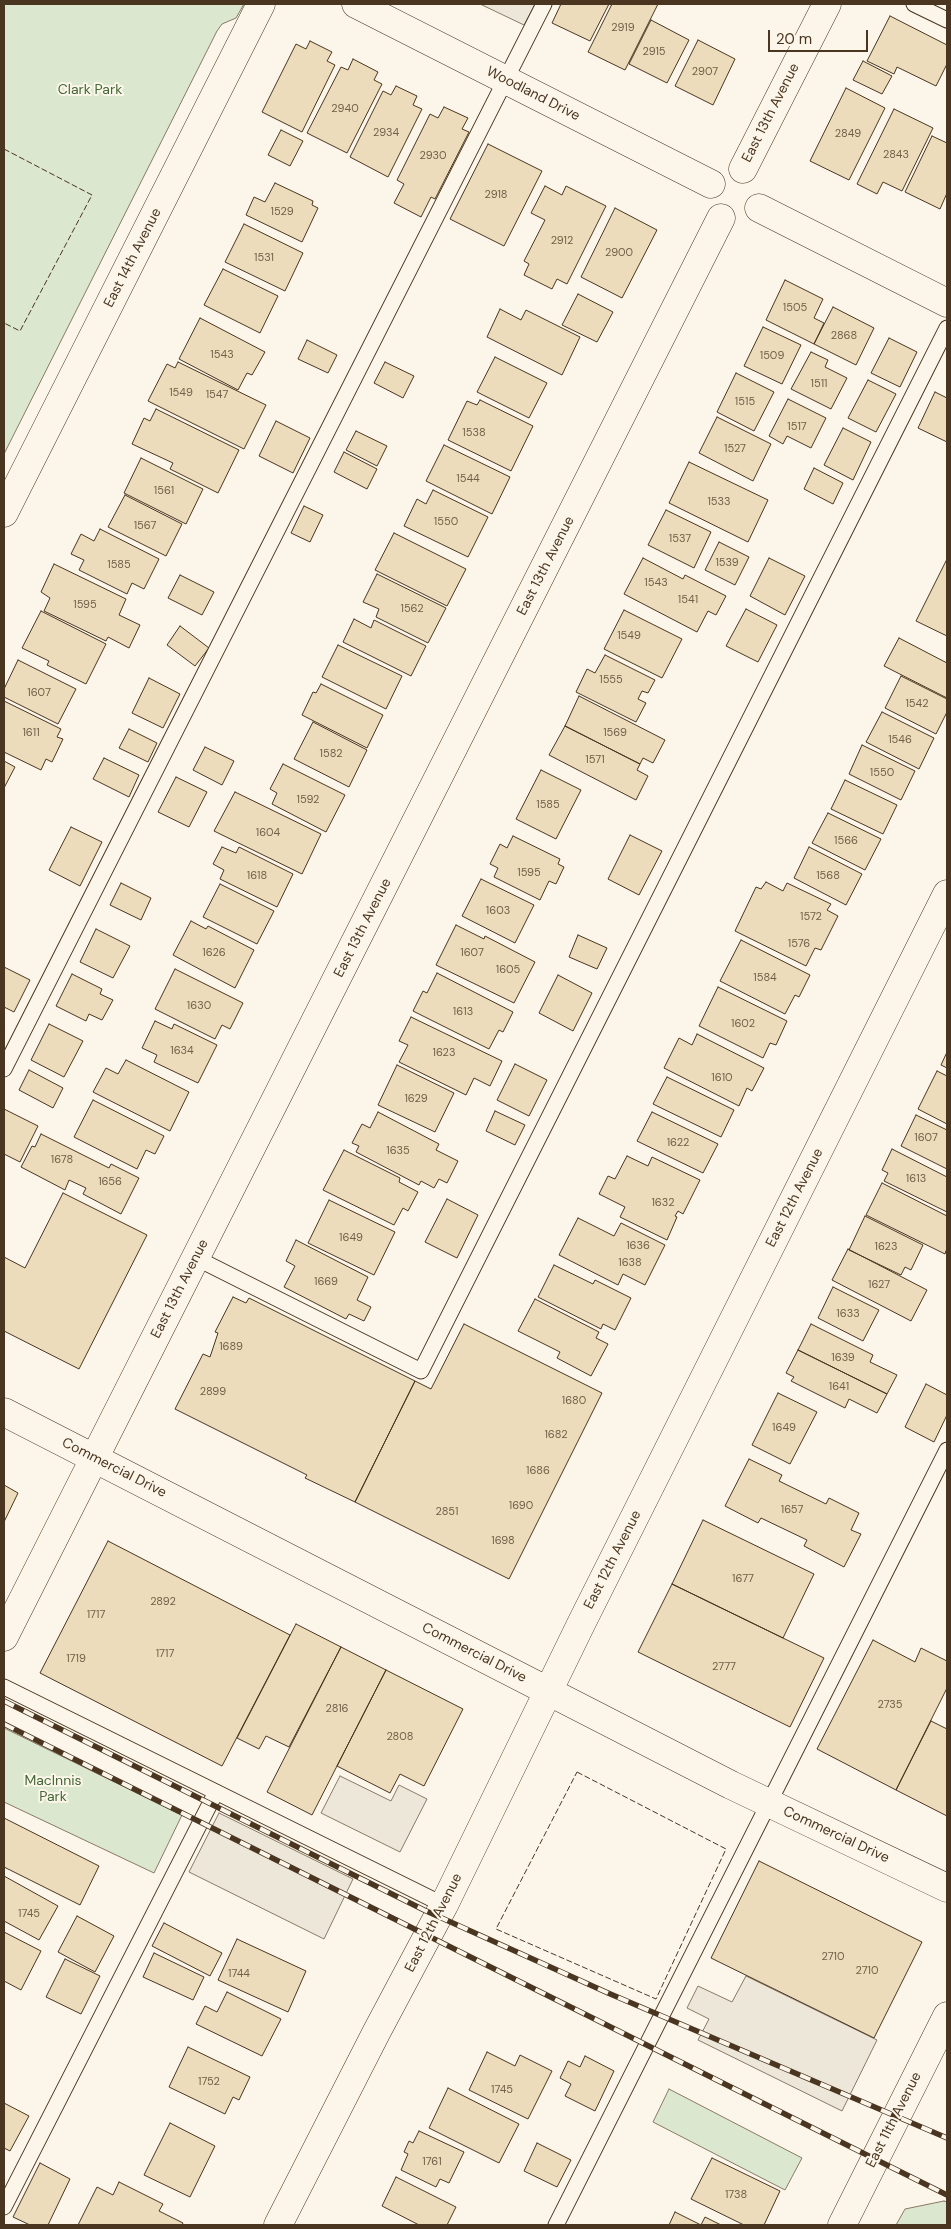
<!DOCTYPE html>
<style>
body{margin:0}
#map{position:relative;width:951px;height:2229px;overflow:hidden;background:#fbf6e9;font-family:"DM Sans",sans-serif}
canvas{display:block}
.frame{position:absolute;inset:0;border:5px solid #4a3520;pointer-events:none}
.scale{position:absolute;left:768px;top:30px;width:100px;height:22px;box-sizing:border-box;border:2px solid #4a3520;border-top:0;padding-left:6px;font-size:15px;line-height:18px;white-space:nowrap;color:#4a3520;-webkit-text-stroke:4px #fbf6e9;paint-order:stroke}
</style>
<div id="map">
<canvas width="951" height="2229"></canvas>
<div class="frame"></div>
<div class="scale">20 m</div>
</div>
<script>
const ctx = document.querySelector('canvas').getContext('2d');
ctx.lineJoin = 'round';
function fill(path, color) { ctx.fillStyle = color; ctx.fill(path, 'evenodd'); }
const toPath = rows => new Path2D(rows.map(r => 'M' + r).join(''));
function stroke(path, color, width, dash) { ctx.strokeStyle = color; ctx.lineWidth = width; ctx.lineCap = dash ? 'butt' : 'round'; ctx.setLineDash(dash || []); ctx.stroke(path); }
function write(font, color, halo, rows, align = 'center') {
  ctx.font = font + ' "DM Sans",sans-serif'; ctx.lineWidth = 4; ctx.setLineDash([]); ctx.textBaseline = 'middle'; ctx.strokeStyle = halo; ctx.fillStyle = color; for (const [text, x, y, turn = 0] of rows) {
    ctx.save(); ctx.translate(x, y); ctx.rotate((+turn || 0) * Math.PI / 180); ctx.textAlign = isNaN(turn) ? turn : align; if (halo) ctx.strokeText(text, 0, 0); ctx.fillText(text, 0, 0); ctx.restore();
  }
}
const green = toPath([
 [4,4,244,4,236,18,222,24,217,31,4,454,4,4],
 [4,1728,182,1815,154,1873,4,1802,4,1728],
 [669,2089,802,2158,785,2190,653,2122,669,2089],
 [944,2201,947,2202,947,2225,896,2225,905,2209,944,2201]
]);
fill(green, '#dce7d0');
stroke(green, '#887966', 1);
const parking = toPath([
 [480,4,535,4,524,25,480,4],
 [340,1776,391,1801,399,1785,427,1799,400,1852,321,1813,340,1776],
 [219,1813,353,1879,324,1939,189,1872,219,1813],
 [746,1976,877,2040,842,2111,698,2040,709,2019,687,2008,698,1986,732,2002,746,1976]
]);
fill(parking, '#ede7d9');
stroke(parking, '#887966', 1);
const building = toPath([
 [561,4,609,4,590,41,552,23,561,4],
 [612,4,658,4,625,70,588,52,612,4],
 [890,16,947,45,947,64,936,86,897,67,894,74,867,61,890,16],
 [651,20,689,40,667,83,629,64,651,20],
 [698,40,735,59,713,105,675,86,698,40],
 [310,41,332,52,327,61,335,65,302,132,262,112,296,44,306,49,310,41],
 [353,59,378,72,374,80,382,84,347,153,307,133,341,67,348,70,353,59],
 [863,61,892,76,882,94,853,80,863,61],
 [396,86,417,96,413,105,422,109,388,177,350,157,383,91,391,95,396,86],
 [846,88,885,108,849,180,810,161,846,88],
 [444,107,468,118,462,129,469,132,435,199,431,197,421,217,394,203,404,184,397,180,430,114,438,118,444,107],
 [894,109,933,128,902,191,883,182,877,194,857,184,894,109],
 [281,130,303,141,290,166,268,155,281,130],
 [932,136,947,143,947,193,940,209,905,192,932,136],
 [488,144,542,171,504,246,450,219,488,144],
 [275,183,313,201,312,205,318,208,302,242,246,215,254,197,265,202,275,183],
 [545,186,562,195,566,186,606,206,567,284,557,279,552,289,524,275,529,264,524,261,545,220,531,213,545,186],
 [615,208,657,230,622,298,581,277,615,208],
 [244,224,303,253,285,291,225,262,244,224],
 [223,269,278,296,260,333,204,305,223,269],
 [785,280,823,299,814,318,824,323,814,344,766,320,785,280],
 [578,294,613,312,597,342,562,325,578,294],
 [833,307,874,328,856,365,814,344,833,307],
 [500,309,521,320,526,310,580,337,562,375,487,337,500,309],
 [200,318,265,352,252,375,247,373,238,390,179,359,200,318],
 [763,327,801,345,782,384,744,366,763,327],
 [889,338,917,352,900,387,871,373,889,338],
 [307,340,337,355,328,373,298,359,307,340],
 [811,352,828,360,825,367,847,378,831,409,791,389,811,352],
 [495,357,547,383,529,418,477,392,495,357],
 [178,362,266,405,244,449,148,401,167,364,175,368,178,362],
 [385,362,414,376,403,398,374,383,385,362],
 [736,373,774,392,754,431,717,412,736,373],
 [868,380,896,394,876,432,848,418,868,380],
 [935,392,947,398,947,442,918,428,935,392],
 [788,399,826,418,811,448,787,436,783,444,769,436,788,399],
 [480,400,533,426,511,471,448,440,467,401,477,405,480,400],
 [156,409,239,450,218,493,170,469,173,463,132,444,144,418,150,421,156,409],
 [717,417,771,444,753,481,699,453,717,417],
 [276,421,310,438,293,473,259,456,276,421],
 [843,428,871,442,853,480,824,465,843,428],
 [356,431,387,446,377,466,346,450,356,431],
 [444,445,510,477,492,514,426,481,444,445],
 [344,452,377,469,367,489,334,472,344,452],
 [141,458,203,489,186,524,124,493,141,458],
 [689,462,768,500,748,542,669,503,689,462],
 [814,468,843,483,833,504,804,489,814,468],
 [433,490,488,517,468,557,404,526,417,499,426,504,433,490],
 [125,495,182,524,166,556,108,527,125,495],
 [304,506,323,515,310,542,291,533,304,506],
 [666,510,711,532,694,568,648,545,666,510],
 [100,529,159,559,144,589,132,583,127,594,79,570,84,560,71,554,81,534,94,541,100,529],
 [394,533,466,569,447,606,375,570,394,533],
 [719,542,749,557,735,585,705,570,719,542],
 [643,558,683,579,685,575,726,596,716,615,708,611,697,632,624,594,643,558],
 [769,558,805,576,785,615,750,596,769,558],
 [947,559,947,636,916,621,947,559],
 [54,564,126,599,119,615,140,625,129,648,108,637,106,641,44,611,50,598,41,592,54,564],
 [377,574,446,608,428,643,376,617,379,609,363,602,377,574],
 [180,575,214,592,202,615,168,598,180,575],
 [746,609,777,625,758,662,726,646,746,609],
 [624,610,682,639,662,678,604,649,624,610],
 [41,611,106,644,86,684,47,665,49,661,22,648,41,611],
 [354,619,371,628,374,620,426,646,411,676,343,642,354,619],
 [180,626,209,648,195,666,167,645,180,626],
 [899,638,947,663,947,698,884,666,899,638],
 [338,645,402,676,386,709,322,677,338,645],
 [605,655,655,680,648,693,642,691,638,699,646,703,636,722,576,692,587,669,595,673,605,655],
 [18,660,76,689,58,724,4,697,4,689,18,660],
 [901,676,947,699,947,712,936,734,885,708,901,676],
 [149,678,180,694,163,728,132,713,149,678],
 [321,684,383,715,367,748,302,715,313,692,316,693,321,684],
 [579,696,665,740,653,763,643,758,640,764,565,726,579,696],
 [4,701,61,729,57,737,63,739,52,762,46,759,41,770,4,752,4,701],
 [882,712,934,738,919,769,866,742,882,712],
 [313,722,367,750,349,787,294,759,313,722],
 [565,726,640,764,637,770,648,776,636,800,549,755,565,726],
 [129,729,157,743,148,762,119,748,129,729],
 [862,745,915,771,901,800,849,774,862,745],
 [205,747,234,761,222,785,193,770,205,747],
 [104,758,139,775,129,797,93,779,104,758],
 [4,761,15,767,4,788,4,761],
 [283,764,345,795,326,832,272,804,277,793,270,789,283,764],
 [541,770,581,790,556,839,516,819,541,770],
 [176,777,207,792,189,827,158,812,176,777],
 [845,780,897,805,883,834,831,809,845,780],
 [235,792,321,834,302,874,214,831,235,792],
 [828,813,881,839,865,870,812,843,828,813],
 [71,827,102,842,80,886,49,870,71,827],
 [630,835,662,851,639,895,608,879,630,835],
 [513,836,560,859,558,864,564,867,556,884,549,881,540,900,494,877,498,868,490,864,500,844,507,848,513,836],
 [222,847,236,853,239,847,293,874,277,907,220,879,224,870,213,864,222,847],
 [809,847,862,874,846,905,794,878,809,847],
 [481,879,534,905,515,943,462,916,481,879],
 [766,882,783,891,787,883,831,904,827,910,838,916,821,950,815,948,806,966,735,931,756,887,761,889,766,882],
 [121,883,151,898,141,920,110,905,121,883],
 [220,884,274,911,257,944,203,917,220,884],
 [191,921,206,929,208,926,254,950,235,988,173,955,191,921],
 [456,925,484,939,485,936,535,962,514,1003,436,965,456,925],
 [96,929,130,946,113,978,80,962,96,929],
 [578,935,607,948,597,969,569,957,578,935],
 [741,940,810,975,799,997,795,995,785,1014,720,981,741,940],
 [4,967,30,980,14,1012,4,1007,4,967],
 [175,969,243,1003,230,1029,222,1025,215,1039,155,1009,175,969],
 [437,973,513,1012,503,1032,499,1030,489,1049,413,1011,423,991,427,993,437,973],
 [72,974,102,989,100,994,113,1000,102,1020,89,1014,86,1021,56,1006,72,974],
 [558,975,592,993,573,1031,539,1013,558,975],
 [718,987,787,1021,776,1045,770,1043,763,1058,699,1026,718,987],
 [411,1017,502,1061,490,1086,474,1078,466,1095,399,1062,408,1045,399,1041,411,1017],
 [155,1021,172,1029,174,1024,217,1045,198,1083,154,1062,157,1055,142,1048,155,1021],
 [49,1024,83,1041,64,1077,31,1060,49,1024],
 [697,1034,764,1068,752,1091,747,1088,739,1106,664,1068,679,1038,692,1045,697,1034],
 [947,1052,947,1068,941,1065,947,1052],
 [126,1060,189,1092,170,1131,93,1092,106,1068,118,1074,126,1060],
 [515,1064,547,1080,529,1116,497,1100,515,1064],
 [397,1065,454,1093,435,1132,378,1105,397,1065],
 [29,1070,63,1088,53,1108,19,1090,29,1070],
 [937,1071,947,1076,947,1124,918,1109,937,1071],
 [667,1077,734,1110,721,1137,653,1104,667,1077],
 [93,1100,164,1136,155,1154,146,1150,137,1169,74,1137,93,1100],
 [4,1109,38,1126,20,1162,4,1154,4,1109],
 [495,1111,525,1125,515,1145,486,1131,495,1111],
 [378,1112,439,1144,436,1150,458,1161,447,1183,439,1179,434,1188,421,1181,419,1185,356,1152,359,1146,352,1143,362,1124,370,1128,378,1112],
 [652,1112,718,1144,703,1173,637,1141,652,1112],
 [916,1115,947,1130,947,1169,901,1146,916,1115],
 [41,1134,109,1168,111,1164,139,1178,121,1214,83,1194,86,1188,69,1180,65,1190,21,1167,32,1146,35,1147,41,1134],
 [892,1149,947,1177,947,1212,884,1181,888,1173,882,1170,892,1149],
 [344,1150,400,1178,399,1182,418,1192,408,1211,403,1208,394,1225,323,1190,344,1150],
 [627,1156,648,1166,652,1157,700,1180,683,1214,678,1211,675,1216,677,1217,667,1240,620,1217,625,1207,599,1194,608,1176,615,1179,627,1156],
 [882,1183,947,1216,947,1248,945,1254,866,1215,882,1183],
 [63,1193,147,1235,79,1369,4,1331,4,1257,25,1268,63,1193],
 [447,1199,478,1215,457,1258,425,1242,447,1199],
 [329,1200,395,1232,374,1275,308,1243,329,1200],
 [865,1216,923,1245,911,1270,905,1267,901,1275,849,1250,865,1216],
 [578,1218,614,1236,621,1223,665,1245,645,1285,623,1274,618,1285,559,1255,578,1218],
 [296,1240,368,1277,357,1300,371,1307,364,1321,349,1314,346,1319,284,1287,295,1266,286,1261,296,1240],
 [848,1249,927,1290,911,1321,832,1280,848,1249],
 [554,1265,593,1284,595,1280,631,1298,615,1330,603,1324,601,1329,538,1297,554,1265],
 [833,1287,879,1310,863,1341,818,1318,833,1287],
 [233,1297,246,1303,249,1298,415,1381,355,1502,305,1478,307,1475,175,1409,203,1354,210,1357,218,1333,215,1332,233,1297],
 [535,1299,599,1332,596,1338,608,1344,591,1376,557,1358,560,1352,518,1331,535,1299],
 [464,1324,602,1393,509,1579,355,1502,415,1381,431,1389,464,1324],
 [811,1324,873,1355,870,1362,897,1375,887,1394,798,1350,811,1324],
 [798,1350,887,1394,877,1413,849,1399,845,1408,791,1381,794,1377,786,1373,798,1350],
 [926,1384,947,1395,947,1415,934,1442,905,1427,926,1384],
 [778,1393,817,1412,790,1464,752,1445,778,1393],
 [749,1459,782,1475,779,1481,826,1504,829,1498,859,1513,851,1530,861,1534,844,1567,804,1546,807,1540,761,1518,758,1523,725,1506,749,1459],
 [4,1485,18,1493,4,1522,4,1485],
 [703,1520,814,1574,783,1638,672,1584,703,1520],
 [108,1541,290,1635,222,1766,40,1673,108,1541],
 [672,1584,824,1658,790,1727,638,1652,672,1584],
 [296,1624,341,1647,289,1747,266,1736,259,1749,237,1738,296,1624],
 [873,1640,915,1662,921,1648,947,1661,947,1688,896,1790,817,1749,873,1640],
 [341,1647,386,1670,312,1815,267,1792,341,1647],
 [386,1670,463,1709,424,1786,400,1774,390,1793,337,1766,386,1670],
 [931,1721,947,1729,947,1816,896,1790,931,1721],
 [4,1818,99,1866,80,1905,4,1867,4,1818],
 [759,1861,922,1942,874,2038,711,1958,759,1861],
 [4,1876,58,1906,39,1940,4,1921,4,1876],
 [77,1916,114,1936,95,1972,58,1952,77,1916],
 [164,1923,222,1953,210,1976,152,1946,164,1923],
 [4,1932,41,1951,21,1990,4,1981,4,1932],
 [237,1939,306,1971,288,2012,218,1980,237,1939],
 [154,1953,204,1977,193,2000,143,1977,154,1953],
 [65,1959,100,1976,81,2014,46,1997,65,1959],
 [227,1992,281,2019,262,2056,196,2024,205,2006,217,2012,227,1992],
 [188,2047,250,2077,239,2100,233,2097,225,2114,169,2087,188,2047],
 [487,2052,515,2066,520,2055,552,2071,528,2119,469,2090,487,2052],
 [585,2056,614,2071,595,2111,565,2096,571,2084,560,2078,568,2061,580,2067,585,2056],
 [448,2088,519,2124,499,2163,429,2128,448,2088],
 [4,2103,29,2116,10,2151,4,2148,4,2103],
 [170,2123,215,2146,190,2197,144,2175,170,2123],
 [419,2131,464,2152,449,2183,440,2179,436,2187,401,2170,408,2154,404,2152,409,2141,413,2143,419,2131],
 [537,2143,571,2160,557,2187,524,2171,537,2143],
 [712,2158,780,2191,764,2225,744,2225,691,2199,712,2158],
 [40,2163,70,2179,48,2225,30,2225,13,2217,40,2163],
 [396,2177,456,2207,447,2225,419,2225,382,2206,396,2177],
 [119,2182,163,2204,159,2211,183,2223,182,2225,78,2225,97,2187,113,2195,119,2182],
 [675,2212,701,2225,705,2217,721,2225,669,2225,675,2212]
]);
fill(building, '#ecdcbc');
stroke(building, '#4a3520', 1);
const service = toPath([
 [914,4,947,20],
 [4,1069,544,4],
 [196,1258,421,1371,947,328],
 [4,1687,444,1905],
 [4,2207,216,1792],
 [556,2225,947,1450]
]);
const minor = toPath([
 [356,4,711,184],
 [743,169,827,4],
 [759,208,947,303],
 [4,513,261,4],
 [4,1637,721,218],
 [842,2225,947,2016]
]);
const tertiary = toPath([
 [4,1412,731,1785,947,1888],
 [278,2225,376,2033,444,1905,582,1622,947,894]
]);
stroke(service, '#4a3520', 17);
stroke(minor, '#4a3520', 29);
stroke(tertiary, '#4a3520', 29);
stroke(service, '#fbf6e9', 15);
stroke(minor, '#fbf6e9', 28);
stroke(tertiary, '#fbf6e9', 28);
const rail = toPath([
 [4,1701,424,1910,608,1993,947,2138],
 [4,1724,947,2195]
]);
stroke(rail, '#4a3520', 5.5);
stroke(rail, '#fbf6e9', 4, [11]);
stroke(toPath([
 [4,149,92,195,20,331,4,323],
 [577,1772,726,1849,656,1999,496,1929,577,1772]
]), '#4a3520', 1, [6, 2.5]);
write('11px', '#725f47', null, [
 ["2919",623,28],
 ["2915",654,52],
 ["2907",705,72],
 ["2940",345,109],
 ["2934",386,133],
 ["2849",848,134],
 ["2843",896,155],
 ["2930",433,156],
 ["2918",496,195],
 ["1529",282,212],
 ["2912",562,241],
 ["2900",619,253],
 ["1531",264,258],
 ["1505",795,308],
 ["2868",844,336],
 ["1543",222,355],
 ["1509",772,356],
 ["1511",819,384],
 ["1549",181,393],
 ["1547",217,395],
 ["1515",745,402],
 ["1517",797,427],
 ["1538",474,433],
 ["1527",735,449],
 ["1544",468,479],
 ["1561",164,491],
 ["1533",719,502],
 ["1550",446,522],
 ["1567",145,526],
 ["1537",680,539],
 ["1539",727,563],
 ["1585",119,565],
 ["1543",656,583],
 ["1541",688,600],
 ["1595",85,605],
 ["1562",412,609],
 ["1549",629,636],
 ["1555",611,680],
 ["1607",39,693],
 ["1542",917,704],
 ["1611",31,733],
 ["1569",615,733],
 ["1546",900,740],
 ["1582",331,754],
 ["1571",595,760],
 ["1550",882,773],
 ["1592",308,800],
 ["1585",548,805],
 ["1604",268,833],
 ["1566",846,841],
 ["1595",529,873],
 ["1618",257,876],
 ["1568",828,876],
 ["1603",498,911],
 ["1572",811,917],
 ["1576",799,944],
 ["1626",214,953],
 ["1607",472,953],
 ["1605",508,970],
 ["1584",765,978],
 ["1630",199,1006],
 ["1613",463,1012],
 ["1602",743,1024],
 ["1634",182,1051],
 ["1623",444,1053],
 ["1610",722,1078],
 ["1629",416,1099],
 ["1607",926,1138],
 ["1622",678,1143],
 ["1635",398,1151],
 ["1678",62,1160],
 ["1613",916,1179],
 ["1656",110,1182],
 ["1632",663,1203],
 ["1649",351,1238],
 ["1636",638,1246],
 ["1623",886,1247],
 ["1638",630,1263],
 ["1669",326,1282],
 ["1627",879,1285],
 ["1633",848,1314],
 ["1689",231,1347],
 ["1639",843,1358],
 ["1641",839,1387],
 ["2899",213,1392],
 ["1680",574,1401],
 ["1649",784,1428],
 ["1682",556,1435],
 ["1686",538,1471],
 ["1690",521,1506],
 ["1657",792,1510],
 ["2851",447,1512],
 ["1698",503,1541],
 ["1677",743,1579],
 ["2892",163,1602],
 ["1717",96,1615],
 ["1717",165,1654],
 ["1719",76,1659],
 ["2777",724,1667],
 ["2735",890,1705],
 ["2816",337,1709],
 ["2808",400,1737],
 ["1745",29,1914],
 ["2710",833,1957],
 ["2710",867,1971],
 ["1744",239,1974],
 ["1752",209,2082],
 ["1745",502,2090],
 ["1761",432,2162],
 ["1738",736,2195]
]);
write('14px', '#436837', '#fbf6e9', [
 ["Clark Park",90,90],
 ["MacInnis",53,1781],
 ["Park",53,1797]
]);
write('14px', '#4a3520', '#fbf6e9', [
 ["Woodland Drive",533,94,27],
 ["East 13th Avenue",771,113,-63],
 ["East 14th Avenue",133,258,-63],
 ["East 13th Avenue",546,566,-63],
 ["East 13th Avenue",363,928,-63],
 ["East 12th Avenue",795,1198,-63],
 ["East 13th Avenue",180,1289,-63],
 ["Commercial Drive",114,1468,27],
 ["East 12th Avenue",613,1560,-63],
 ["Commercial Drive",474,1653,27],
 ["Commercial Drive",836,1835,25],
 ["East 12th Avenue",434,1923,-63],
 ["East 11th Avenue",894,2120,-63]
]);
</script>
